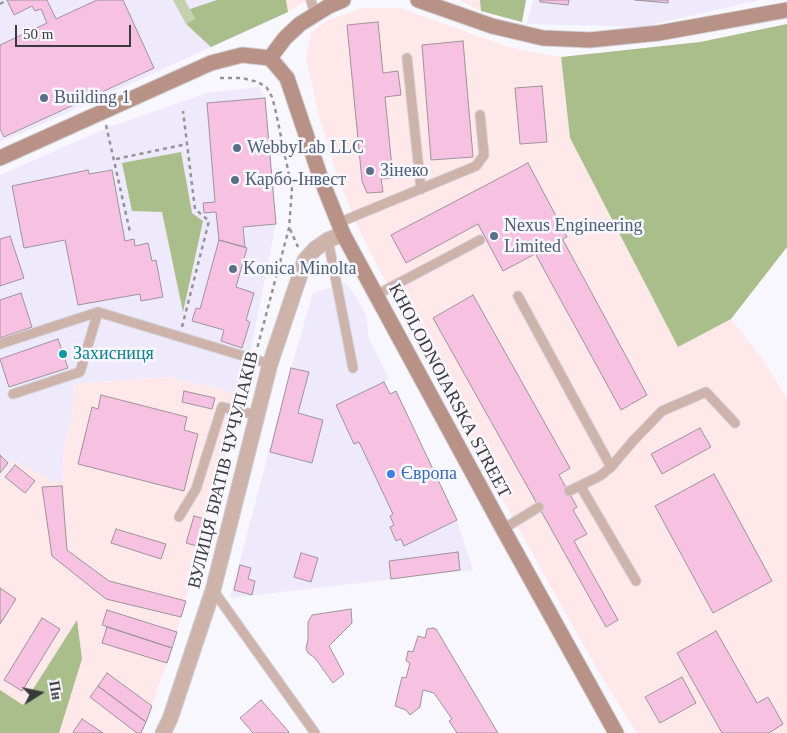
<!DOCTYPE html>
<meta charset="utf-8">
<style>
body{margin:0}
#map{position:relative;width:787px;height:733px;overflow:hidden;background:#f8f7fe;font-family:Georgia,serif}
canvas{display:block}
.north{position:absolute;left:15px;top:668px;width:50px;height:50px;-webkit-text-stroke:4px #f8f7fe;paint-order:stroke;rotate:80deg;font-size:14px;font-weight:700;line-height:20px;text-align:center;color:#3a393d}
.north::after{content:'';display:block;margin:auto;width:18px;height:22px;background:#3a393d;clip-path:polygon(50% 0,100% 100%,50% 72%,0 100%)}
.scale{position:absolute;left:15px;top:25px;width:116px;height:22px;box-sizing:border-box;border:2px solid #3a393d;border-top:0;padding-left:6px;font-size:15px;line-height:18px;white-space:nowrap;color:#3a393d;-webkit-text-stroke:4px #f8f7fe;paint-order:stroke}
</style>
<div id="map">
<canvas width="787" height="733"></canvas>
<div class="north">Пн</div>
<div class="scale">50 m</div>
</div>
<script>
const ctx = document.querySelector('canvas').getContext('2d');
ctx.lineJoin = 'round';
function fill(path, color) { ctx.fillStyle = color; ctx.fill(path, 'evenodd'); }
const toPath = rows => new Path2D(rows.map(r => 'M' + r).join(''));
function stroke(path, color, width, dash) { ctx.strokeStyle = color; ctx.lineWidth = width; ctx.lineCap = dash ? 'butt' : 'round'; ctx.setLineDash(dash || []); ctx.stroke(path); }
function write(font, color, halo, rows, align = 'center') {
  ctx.font = font + ' Georgia,serif'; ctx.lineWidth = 5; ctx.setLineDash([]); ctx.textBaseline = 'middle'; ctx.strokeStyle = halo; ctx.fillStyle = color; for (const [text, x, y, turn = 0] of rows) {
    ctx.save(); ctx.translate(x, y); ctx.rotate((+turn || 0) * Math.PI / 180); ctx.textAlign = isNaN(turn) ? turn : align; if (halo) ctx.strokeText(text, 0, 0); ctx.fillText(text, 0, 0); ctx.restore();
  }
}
fill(toPath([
 [0,0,286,0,288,12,29,130,0,142],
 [533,0,760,0,641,27,527,24],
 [259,87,265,98,276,224,242,394,166,377,75,384,72,418,64,447,62,486,12,460,0,480,0,175,107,128,206,93],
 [344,283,351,289,366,315,369,339,389,378,384,382,389,394,396,391,457,520,473,570,230,598,291,368,313,293]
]), '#eeeafc');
fill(toPath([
 [286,0,308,0,288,12],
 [459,0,480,0,481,11],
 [362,8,400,8,508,47,561,57,570,138,678,346,731,319,763,360,787,398,787,733,637,733,604,681,539,566,414,336,358,228,336,173,319,116,306,58,311,33,326,21],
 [166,377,242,394,177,632,152,706,141,733,0,733,0,480,12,460,62,485,64,447,72,418,75,384]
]), '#fee8ea');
fill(toPath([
 [173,0,185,0,195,19,186,24]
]), '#c3d1b0');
fill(toPath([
 [217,0,286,0,288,12,211,47,186,24,195,19,190,9],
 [480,0,526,0,522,22,481,11],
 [787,24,787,247,731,319,678,347,570,138,561,57,700,42],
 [181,152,192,213,203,221,183,312,162,212,132,211,122,163],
 [77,620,82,659,59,733,0,733,0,690,23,705]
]), '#aabe8b');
const building = toPath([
 [7,0,47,0,56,19,97,0,123,0,154,68,4,137,0,129,0,45,47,23,41,9,35,11,32,6,14,15,7,0],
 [540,0,569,0,568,5,540,2,540,0],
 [635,0,668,0,668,3,635,0],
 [378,22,383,73,398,71,401,95,385,97,393,178,381,179,383,192,367,193,362,181,347,25,378,22],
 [463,41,473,157,431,160,422,45,463,41],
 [542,86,547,142,520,144,515,88,542,86],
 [265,98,276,224,243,227,245,247,219,240,216,212,204,213,203,203,215,202,207,103,265,98],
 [528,163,567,237,503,271,478,224,406,263,391,235,528,163],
 [88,170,89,174,112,170,125,241,134,239,135,246,148,243,152,261,156,260,163,297,141,301,140,294,78,305,65,240,24,248,12,186,88,170],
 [10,236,24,278,0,286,0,239,10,236],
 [219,240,247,248,236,287,254,293,246,320,250,322,242,348,221,341,224,330,192,321,196,308,200,309,219,240],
 [563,240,647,395,621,410,536,255,563,240],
 [21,293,32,327,0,338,0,300,21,293],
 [473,295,570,468,559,475,577,507,573,510,587,534,574,541,618,620,606,627,433,318,473,295],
 [58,339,68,368,9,387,0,359,58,339],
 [291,368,309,372,298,413,323,420,312,463,270,452,291,368],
 [384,382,390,394,396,391,457,520,404,546,401,539,396,541,390,527,394,525,390,516,393,514,359,442,354,444,336,405,384,382],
 [184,391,215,398,212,409,182,402,184,391],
 [101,395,187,417,184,430,198,434,184,491,78,464,92,407,98,409,101,395],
 [700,428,711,447,662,474,651,454,700,428],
 [0,455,8,463,0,473,0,455],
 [15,465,35,481,25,493,5,477,15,465],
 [714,474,772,581,713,613,655,506,714,474],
 [62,486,67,550,109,581,186,601,181,617,106,599,52,556,42,487,62,486],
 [194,516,205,519,197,546,186,543,194,516],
 [116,529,166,544,161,559,111,543,116,529],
 [458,552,460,570,391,579,389,561,458,552],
 [301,553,318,558,311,582,294,577,301,553],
 [240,565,251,568,248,579,255,581,252,595,234,590,240,565],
 [0,588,16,599,0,624,0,588],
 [351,609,352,623,329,646,344,674,333,683,315,658,308,653,306,648,308,640,308,622,312,615,351,609],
 [107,610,177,632,172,648,102,625,107,610],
 [42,618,60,629,22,691,4,680,42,618],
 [107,627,172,648,167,663,102,643,107,627],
 [433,628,436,629,498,733,457,733,449,721,452,719,434,693,423,690,420,707,410,715,406,710,395,706,402,677,406,678,410,663,406,661,408,651,413,652,418,636,425,638,427,629,433,628],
 [716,631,757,703,768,697,783,724,769,733,722,733,677,653,716,631],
 [107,673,152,706,146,722,98,686,107,673],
 [682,677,696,703,660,723,645,697,682,677],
 [98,686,146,722,141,733,137,733,90,697,98,686],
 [261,700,289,732,288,733,253,733,240,718,261,700],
 [82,719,103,733,75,733,73,732,82,719]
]);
fill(building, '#f7c2e2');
stroke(building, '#9e9499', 1);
const lane = toPath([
 [311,0,315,15],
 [407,58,421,189],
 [338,223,476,166,484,155,480,115],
 [328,240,353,368],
 [376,295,480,240],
 [518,296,611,467],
 [0,344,98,312,270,364],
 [13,394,80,372,98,312],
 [581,487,636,581],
 [569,491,600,476,611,467,633,441,662,411,706,392,735,423],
 [179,517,196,489,222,407,257,415],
 [503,529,539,507],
 [213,590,315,733]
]);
const street = toPath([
 [163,733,170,719,213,590,270,364,305,260,315,249,328,240,343,234]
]);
const secondary = toPath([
 [418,0,492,26,543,38,590,40,659,33,787,10],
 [270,58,287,78,321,179,343,234,503,529,616,733],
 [270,58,285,38,300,24,329,6,343,0],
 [0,158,211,63,242,55,270,58]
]);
stroke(lane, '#d2d1d7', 11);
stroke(street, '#d2d1d7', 17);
stroke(secondary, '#d2d1d7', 17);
stroke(toPath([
 [0,4,7,0],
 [220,78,242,78,258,82,267,88,272,97,275,108,292,189,289,228,257,349],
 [106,125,130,232],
 [116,159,187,144],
 [290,229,298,247],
 [182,327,209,221,195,209,183,111]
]), '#949398', 2.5, [4, 4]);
stroke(lane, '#ceb3ab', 9);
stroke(street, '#ceb3ab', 15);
stroke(secondary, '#b89286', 15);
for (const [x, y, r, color] of [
 [44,98,5,"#5c6f8a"],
 [237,148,5,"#5c6f8a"],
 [370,171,5,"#5c6f8a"],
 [235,180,5,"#5c6f8a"],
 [494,236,5,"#5c6f8a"],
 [233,269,5,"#5c6f8a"],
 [63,354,5,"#0f9aa8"],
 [391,474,5,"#3f7fe0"]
]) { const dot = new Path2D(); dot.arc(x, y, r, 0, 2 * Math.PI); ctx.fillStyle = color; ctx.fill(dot); stroke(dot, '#f8f7fe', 2); }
write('18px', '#4e5e75', '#f8f7fe', [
 ["Building 1",54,98],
 ["WebbyLab LLC",247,148],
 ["Зінеко",380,171],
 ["Карбо-Інвест",245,180],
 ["Nexus Engineering",504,226],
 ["Limited",504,247],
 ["Konica Minolta",243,269]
], 'left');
write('18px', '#0d838f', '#f8f7fe', [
 ["Захисниця",73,354]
], 'left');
write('18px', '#3a393d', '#f8f7fe', [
 ["KHOLODNOIARSKA STREET",449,391,62],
 ["ВУЛИЦЯ БРАТІВ ЧУЧУПАКІВ",224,470,-76]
]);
write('18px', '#366cbe', '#f8f7fe', [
 ["Європа",401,474]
], 'left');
</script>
